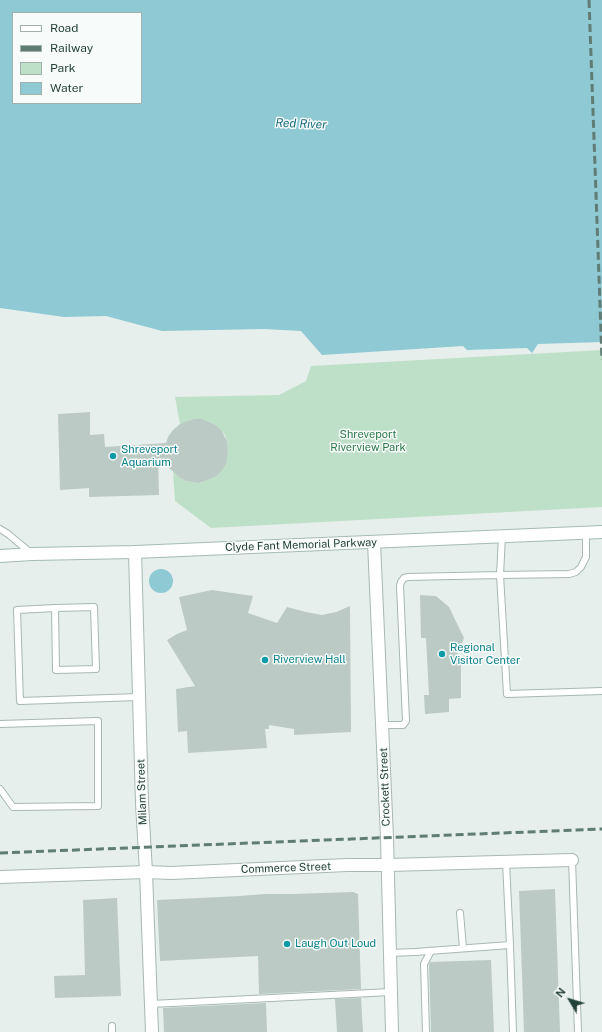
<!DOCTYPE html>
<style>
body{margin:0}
#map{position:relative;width:602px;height:1032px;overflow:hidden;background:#e6efeb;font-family:"Public Sans",sans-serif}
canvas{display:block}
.legend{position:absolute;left:12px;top:12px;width:130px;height:92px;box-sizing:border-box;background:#f7fbf9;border:1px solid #a3b1ad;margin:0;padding:5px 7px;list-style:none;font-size:12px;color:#24423a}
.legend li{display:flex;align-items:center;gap:8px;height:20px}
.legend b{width:20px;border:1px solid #a3b1ad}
.north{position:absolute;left:550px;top:980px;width:40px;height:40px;-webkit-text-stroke:3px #f7fbf9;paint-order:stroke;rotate:308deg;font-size:11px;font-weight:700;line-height:16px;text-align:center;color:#24423a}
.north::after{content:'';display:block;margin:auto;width:14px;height:18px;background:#24423a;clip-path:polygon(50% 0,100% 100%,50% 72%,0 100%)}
</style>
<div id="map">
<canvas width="602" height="1032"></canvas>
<ul class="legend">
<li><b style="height:5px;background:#fff"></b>Road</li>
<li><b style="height:5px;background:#5f7d75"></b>Railway</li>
<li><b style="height:11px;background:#bfe0c8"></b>Park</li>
<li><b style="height:11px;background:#8ec9d4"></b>Water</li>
</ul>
<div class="north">N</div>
</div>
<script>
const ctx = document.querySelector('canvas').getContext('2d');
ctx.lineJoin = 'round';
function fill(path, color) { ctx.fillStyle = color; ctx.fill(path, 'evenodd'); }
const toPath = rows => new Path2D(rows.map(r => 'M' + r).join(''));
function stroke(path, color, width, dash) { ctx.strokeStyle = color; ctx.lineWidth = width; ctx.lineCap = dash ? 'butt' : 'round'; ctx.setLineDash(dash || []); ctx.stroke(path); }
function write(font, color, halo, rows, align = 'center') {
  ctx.font = font + ' "Public Sans",sans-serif'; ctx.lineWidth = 3; ctx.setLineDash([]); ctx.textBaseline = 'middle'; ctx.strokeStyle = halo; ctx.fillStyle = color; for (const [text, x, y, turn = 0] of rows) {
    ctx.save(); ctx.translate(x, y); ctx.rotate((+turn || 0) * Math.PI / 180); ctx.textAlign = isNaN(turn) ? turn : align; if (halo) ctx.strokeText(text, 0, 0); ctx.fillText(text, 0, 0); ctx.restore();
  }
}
fill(toPath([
 [602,350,602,507,211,528,175,501,173,472,179,477,186,481,199,483,208,480,217,476,227,462,228,451,227,441,225,435,216,425,202,419,194,419,187,421,180,424,175,397,279,395,306,381,311,366]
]), '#bfe0c8');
fill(toPath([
 [0,0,602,0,602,342,538,344,532,353,527,348,467,350,463,346,322,355,301,331,264,329,162,331,106,316,64,317,0,308],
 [13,13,141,13,141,103,13,103],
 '149 581a12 12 0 1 1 24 0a12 12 0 1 1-24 0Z'
]), '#8ec9d4');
fill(toPath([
 [90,412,90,435,104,434,105,447,166,443,168,437,173,430,180,424,187,421,194,419,202,419,216,425,221,430,227,441,228,451,227,462,223,469,217,476,208,480,199,483,192,482,186,481,179,477,158,458,159,495,89,497,89,488,60,490,58,414],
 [212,590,253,596,248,613,277,623,287,607,306,612,322,615,336,612,350,606,351,732,294,735,294,729,269,725,269,729,265,729,267,748,188,753,187,731,178,732,176,689,195,686,167,640,177,634,187,630,179,597],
 [420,595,436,596,449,607,464,638,462,643,458,646,457,663,461,663,461,698,449,699,449,712,425,714,424,695,429,695,426,638,421,638],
 [555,889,560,1032,524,1032,519,891],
 [353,892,358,894,361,989,259,994,258,956,160,961,157,900,240,896,265,894,293,894],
 [117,898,121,996,55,998,54,976,85,975,83,900],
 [491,960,494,1032,431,1032,429,965,430,962],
 [361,998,363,1032,337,1032,335,999],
 [266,1003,267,1032,164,1032,163,1008]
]), '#bbcac4');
const service = toPath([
 [0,529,8,534,31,553],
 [586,533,586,557,581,567,576,572,569,574,500,575,507,694,602,691],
 [55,608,56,670,96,669,94,607,55,608,17,610,20,701,139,697],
 [0,724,98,721,98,806,13,807,0,789],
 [382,725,403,725,406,721,400,586,401,582,404,578,408,577,500,575,502,536],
 [572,860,578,1032],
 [460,913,463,948],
 [510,945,513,1032],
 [390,953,415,952,510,945,506,862],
 [151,1004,391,992],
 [112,1026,112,1032],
 [426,1032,424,964,431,951]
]);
const minor = toPath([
 [0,877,146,872,171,873,347,865,388,865,572,860]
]);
const tertiary = toPath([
 [374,542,387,838,392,1032],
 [135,552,142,803,146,872,152,1032]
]);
const secondary = toPath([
 [0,556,32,554,135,552,602,532]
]);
stroke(service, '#a8b8b2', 8);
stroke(minor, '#a8b8b2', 14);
stroke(tertiary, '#a8b8b2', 14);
stroke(secondary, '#a4bbb3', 14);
stroke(service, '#fff', 6);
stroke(minor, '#fff', 12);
stroke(tertiary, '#fff', 12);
stroke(secondary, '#fff', 12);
stroke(toPath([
 [589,0,602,360],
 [0,853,602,829]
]), '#5f7d75', 3, [8, 4]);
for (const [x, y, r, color] of [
 [113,456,4,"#0f9aa8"],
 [442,654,4,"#0f9aa8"],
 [265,660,4,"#0f9aa8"],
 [287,944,4,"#0f9aa8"]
]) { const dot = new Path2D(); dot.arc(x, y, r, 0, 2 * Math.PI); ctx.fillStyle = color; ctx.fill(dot); stroke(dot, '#f7fbf9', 1.5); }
write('11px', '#2d7a4b', '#f7fbf9', [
 ["Shreveport",368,435],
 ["Riverview Park",368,448]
]);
write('11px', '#0d838f', '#f7fbf9', [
 ["Shreveport",121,450],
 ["Aquarium",121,463],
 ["Regional",450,648],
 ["Visitor Center",450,661],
 ["Riverview Hall",273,660],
 ["Laugh Out Loud",295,944]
], 'left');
write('11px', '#24423a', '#f7fbf9', [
 ["Clyde Fant Memorial Parkway",301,545,-2],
 ["Crockett Street",385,787,-92],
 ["Milam Street",142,792,-92],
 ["Commerce Street",286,868,-2]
]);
write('italic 12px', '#1c6f80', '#f7fbf9', [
 ["Red River",301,124,2]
]);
</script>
